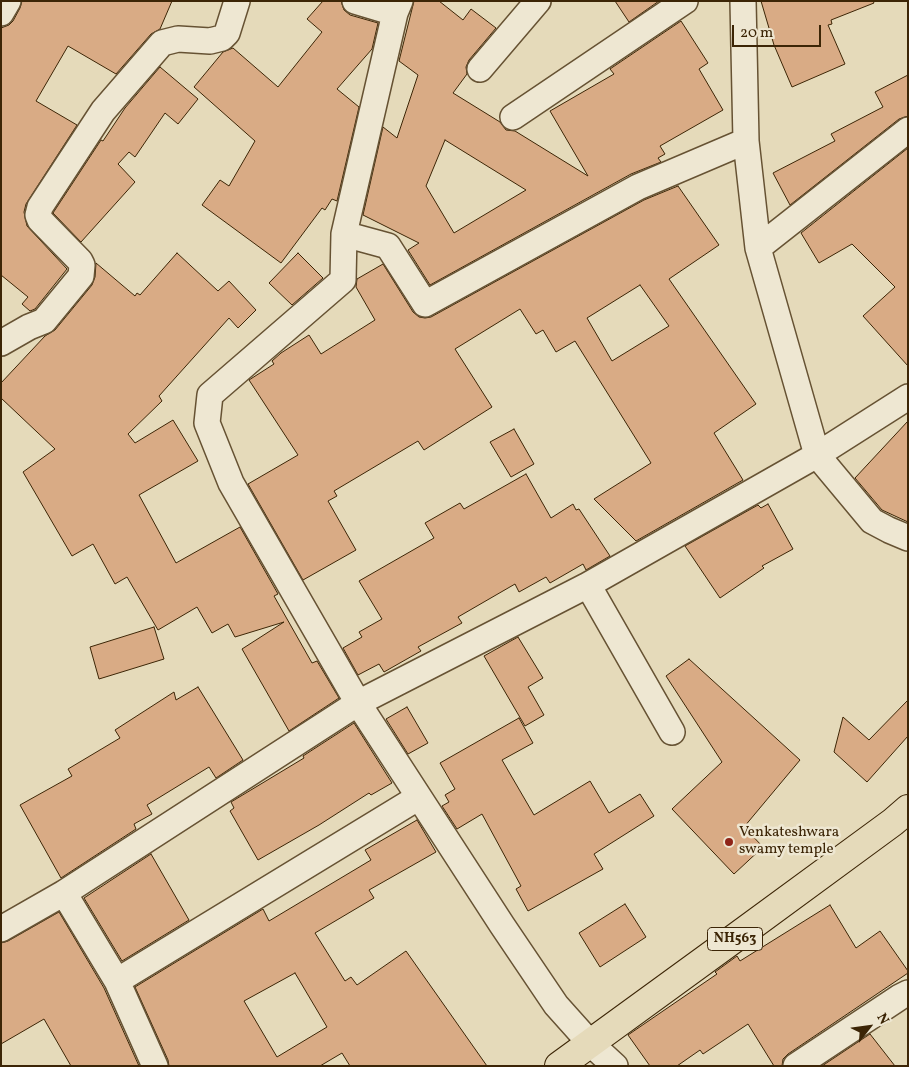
<!DOCTYPE html>
<style>
body{margin:0}
#map{position:relative;width:909px;height:1067px;overflow:hidden;background:#e5daba;font-family:Vollkorn,serif}
canvas{display:block}
.frame{position:absolute;inset:0;border:2px solid #3c2506;pointer-events:none}
.north{position:absolute;left:844px;top:1002px;width:50px;height:50px;-webkit-text-stroke:4px #eee7d2;paint-order:stroke;rotate:60deg;font-size:14px;font-weight:700;line-height:20px;text-align:center;color:#3c2506}
.north::after{content:'';display:block;margin:auto;width:18px;height:22px;background:#3c2506;clip-path:polygon(50% 0,100% 100%,50% 72%,0 100%)}
.scale{position:absolute;left:732px;top:25px;width:89px;height:22px;box-sizing:border-box;border:2px solid #3c2506;border-top:0;padding-left:6px;font-size:15px;line-height:18px;white-space:nowrap;color:#3c2506;-webkit-text-stroke:4px #eee7d2;paint-order:stroke}
</style>
<div id="map">
<canvas width="909" height="1067"></canvas>
<div class="frame"></div>
<div class="north">N</div>
<div class="scale">20 m</div>
</div>
<script>
const ctx = document.querySelector('canvas').getContext('2d');
ctx.lineJoin = 'round';
function fill(path, color) { ctx.fillStyle = color; ctx.fill(path, 'evenodd'); }
const toPath = rows => new Path2D(rows.map(r => 'M' + r).join(''));
function stroke(path, color, width, dash) { ctx.strokeStyle = color; ctx.lineWidth = width; ctx.lineCap = dash ? 'butt' : 'round'; ctx.setLineDash(dash || []); ctx.stroke(path); }
function write(font, color, halo, rows, align = 'center') {
  ctx.font = font + ' Vollkorn,serif'; ctx.lineWidth = 5; ctx.setLineDash([]); ctx.textBaseline = 'middle'; ctx.strokeStyle = halo; ctx.fillStyle = color; for (const [text, x, y, turn = 0] of rows) {
    ctx.save(); ctx.translate(x, y); ctx.rotate((+turn || 0) * Math.PI / 180); ctx.textAlign = isNaN(turn) ? turn : align; if (halo) ctx.strokeText(text, 0, 0); ctx.fillText(text, 0, 0); ctx.restore();
  }
}
const building = toPath([
 [22,1,172,1,160,29,151,34,116,74,68,46,36,101,77,125,26,204,24,212,27,226,67,269,35,309,30,311,22,304,28,297,1,275,1,28,9,25,13,21,20,8,22,1],
 [323,1,341,1,344,10,350,15,378,23,372,49,337,89,359,107,337,201,332,199,325,210,322,208,281,263,202,205,220,180,229,186,255,141,194,87,223,52,233,48,278,87,322,32,307,19,323,1],
 [414,1,439,1,463,20,471,9,496,28,469,60,466,67,467,74,453,93,500,122,506,130,515,131,588,176,550,111,614,74,610,69,681,21,708,63,699,69,723,110,660,146,665,154,658,158,661,162,631,174,430,285,408,250,419,243,363,215,383,127,397,138,418,75,399,61,414,1],
 [445,140,526,190,454,233,426,186,445,140],
 [615,1,659,1,629,22,615,1],
 [761,1,873,1,874,3,831,20,832,24,828,25,845,64,792,87,774,45,761,1],
 [160,67,198,99,178,124,165,113,135,157,129,152,118,164,135,182,81,242,53,213,101,140,103,141,125,108,160,67],
 [908,75,908,116,899,119,790,205,773,173,835,141,831,134,883,107,875,92,908,75],
 [908,148,908,366,863,316,895,287,852,244,819,263,801,233,908,148],
 [678,186,719,245,669,279,756,404,714,433,743,480,636,541,594,499,651,463,575,341,556,352,543,330,536,334,520,309,455,349,492,407,424,450,418,441,334,491,337,496,328,501,356,550,303,580,248,484,298,455,249,380,274,364,272,361,281,353,309,335,321,354,375,320,356,287,357,279,383,264,413,312,419,317,425,318,431,317,644,200,678,186],
 [640,285,669,326,612,361,587,318,640,285],
 [177,253,218,291,229,281,256,310,238,328,229,318,159,396,162,401,128,434,135,443,173,420,198,461,139,495,176,563,240,527,278,594,274,596,312,663,317,661,339,698,289,731,242,649,284,622,235,637,228,624,212,633,197,607,158,630,127,577,115,584,93,544,72,556,23,472,55,449,1,398,1,383,45,336,55,330,92,285,95,277,96,263,135,296,137,293,140,295,177,253],
 [298,253,323,278,292,305,269,283,298,253],
 [908,421,908,522,882,510,855,478,908,421],
 [514,429,534,464,511,477,490,442,514,429],
 [526,474,551,518,573,504,576,510,579,509,610,556,586,570,583,564,550,583,546,577,519,592,515,584,458,617,462,623,418,647,421,651,384,672,379,664,358,675,343,648,362,637,359,632,382,619,359,581,434,538,425,523,460,503,464,509,526,474],
 [768,504,793,549,762,566,764,568,720,598,685,546,758,505,761,508,768,504],
 [154,627,164,659,99,679,90,647,154,627],
 [518,637,543,678,528,687,544,715,525,726,484,656,518,637],
 [689,659,800,760,744,827,763,847,734,874,672,809,722,762,666,676,689,659],
 [198,687,243,760,216,778,209,767,147,805,152,814,134,824,136,829,61,878,20,805,72,776,68,769,120,738,115,730,174,692,176,700,198,687],
 [908,700,908,736,867,782,834,752,843,717,869,740,908,700],
 [407,707,428,743,408,754,386,719,407,707],
 [519,718,533,743,502,760,534,815,590,781,609,813,640,794,654,816,594,854,603,869,528,911,516,889,521,886,482,814,457,829,442,806,449,802,445,795,455,789,440,763,519,718],
 [354,723,392,783,371,795,369,793,319,825,258,860,230,811,234,808,231,802,304,758,303,756,354,723],
 [417,820,436,852,369,890,374,898,315,933,345,981,351,977,357,985,406,951,487,1066,350,1066,342,1053,320,1066,169,1066,168,1060,135,987,263,909,269,921,371,860,365,850,417,820],
 [295,973,327,1027,277,1057,244,1001,295,973],
 [151,854,189,920,122,961,84,898,151,854],
 [625,904,646,937,600,967,579,933,625,904],
 [830,905,856,948,880,931,908,971,908,973,788,1054,783,1059,782,1066,774,1066,748,1024,703,1054,700,1050,677,1066,650,1066,628,1035,717,974,715,972,737,956,740,961,830,905],
 [59,912,104,988,139,1066,71,1066,44,1019,1,1044,1,943,8,941,59,912],
 [870,1034,895,1066,822,1066,870,1034]
]);
fill(building, '#d9ab85');
stroke(building, '#3c2506', 1);
const street = toPath([
 [355,1,395,13],
 [400,1,395,13,344,234,343,280,210,395,207,423,231,483,358,703,502,925,556,1005,590,1043,615,1066],
 [743,1,746,141,758,248,817,455,872,521,889,530,908,538],
 [1,13,8,1],
 [480,69,538,1],
 [513,117,685,1],
 [344,234,388,246,425,304,638,187,746,141],
 [758,248,908,130],
 [1,343,29,327,44,321,81,276,82,265,80,261,40,220,38,215,40,207,103,111,162,43,178,39,210,41,222,38,227,33,237,1],
 [588,585,672,732],
 [64,893,117,981,155,1066],
 [1,929,64,893,358,703,588,585,817,455,908,397],
 [117,981,419,797],
 [796,1066,900,997,908,993]
]);
const highway = toPath([
 [559,1066,739,935,893,822,908,809]
]);
stroke(street, '#665233', 28);
stroke(highway, '#3c2506', 30);
stroke(street, '#eee7d2', 25);
stroke(highway, '#e5daba', 28);
for (const [x, y, r, color] of [
 [729,842,5,"#8f2418"]
]) { const dot = new Path2D(); dot.arc(x, y, r, 0, 2 * Math.PI); ctx.fillStyle = color; ctx.fill(dot); stroke(dot, '#eee7d2', 2); }
for (const [x, y, w] of [
 [735,939,55]
]) { const box = new Path2D(); box.roundRect(x - w / 2, y - 11.5, w, 23, 4); ctx.fillStyle = '#eee7d2'; ctx.fill(box); stroke(box, '#3c2506', 1); }
write('bold 14px', '#3c2506', null, [
 ["NH563",735,939]
]);
write('15px', '#3c2506', '#eee7d2', [
 ["Venkateshwara",739,833],
 ["swamy temple",739,850]
], 'left');
</script>
